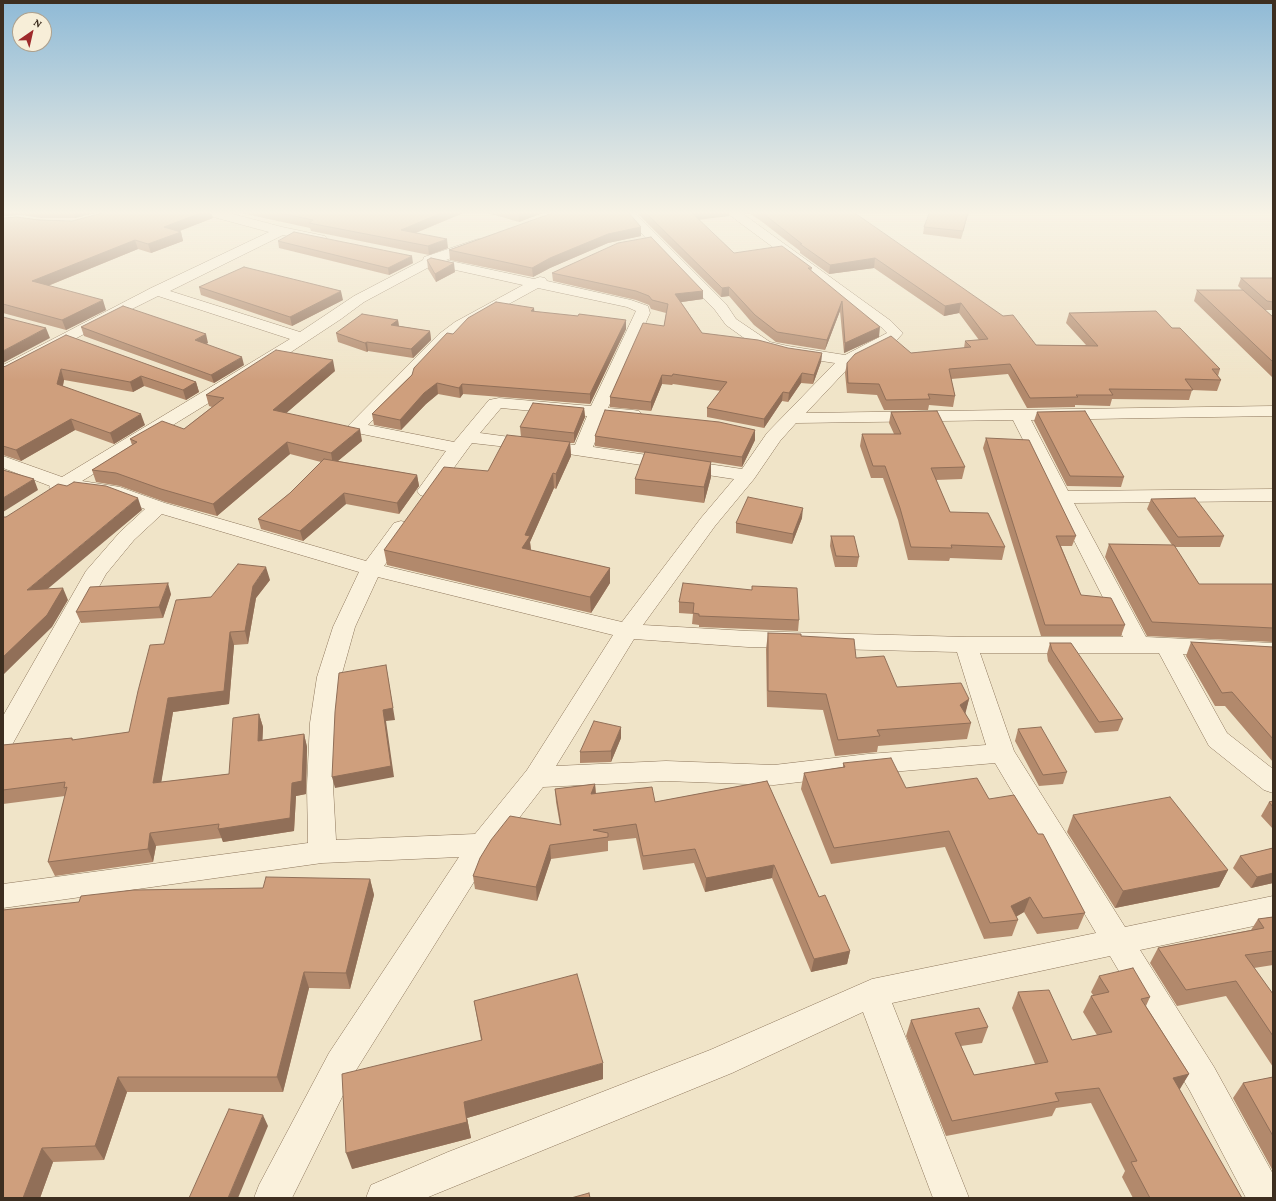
<!DOCTYPE html>
<style>
body{margin:0}
#map{position:relative;width:1276px;height:1201px;overflow:hidden;background:#f0e4c8;font-family:"Crimson Pro",serif}
canvas{display:block}
.frame{position:absolute;inset:0;border:4px solid #3d2e20;pointer-events:none}
.north{position:absolute;left:12px;top:12px;width:40px;height:40px;box-sizing:border-box;background:#f7eed8;border:1px solid #ada18e;border-radius:50%;rotate:34deg;font-size:11px;font-weight:700;line-height:16px;text-align:center;color:#3d2e20}
.north::after{content:'';display:block;margin:auto;width:14px;height:18px;background:#9e2a2b;clip-path:polygon(50% 0,100% 100%,50% 72%,0 100%)}
</style>
<div id="map">
<canvas width="1276" height="1201"></canvas>
<div class="frame"></div>
<div class="north">N</div>
</div>
<script>
const ctx = document.querySelector('canvas').getContext('2d');
ctx.lineJoin = 'round';
const toPath = rows => new Path2D(rows.map(r => 'M' + r).join(''));
function stroke(path, color, width, dash) { ctx.strokeStyle = color; ctx.lineWidth = width; ctx.lineCap = dash ? 'butt' : 'round'; ctx.setLineDash(dash || []); ctx.stroke(path); }
function fill(path, color) { ctx.fillStyle = color; ctx.fill(path, 'evenodd'); }
const minor = toPath([
 [200,211,222,211,282,227,325,236,327,239,325,242,320,243,283,235,170,291,300,332,354,296,423,260,424,257,478,239,483,240,485,243,483,246,446,260,534,279,540,277,545,278,547,281,631,300,648,306,650,313,608,408,633,410,639,411,642,415,639,419,633,420,604,418,593,447,742,469,767,433,835,363,788,356,758,348,726,325,715,310,620,211,633,211,726,304,736,319,770,342,788,346,845,355,887,333,881,327,724,211,739,211,891,321,903,333,896,341,853,363,806,413,1273,406,1273,416,1031,420,1068,491,1273,489,1273,501,1074,503,1146,637,1273,643,1273,659,1183,654,1227,733,1273,769,1273,793,1264,790,1209,746,1159,653,980,653,1014,751,1125,927,1273,896,1273,922,1140,950,1214,1067,1273,1174,1273,1198,1246,1198,1190,1091,1110,956,892,1003,969,1198,933,1198,863,1012,732,1073,426,1198,366,1198,371,1185,448,1152,710,1050,872,979,1096,933,995,763,868,774,774,785,666,781,543,787,492,853,353,1075,292,1198,254,1198,259,1185,329,1053,459,857,322,863,3,908,3,884,308,843,307,786,310,723,317,677,333,627,359,572,162,514,134,540,106,574,12,745,3,747,3,716,86,571,120,532,145,509,110,496,67,490,59,493,52,491,49,487,50,486,3,468,3,456,62,477,290,339,158,296,106,322,9,375,3,377,3,365,151,288,269,232,202,214,200,211],
 [433,265,523,285,455,322,439,334,348,426,352,432,446,451,417,491,420,495,427,497,434,495,472,443,534,450,540,449,543,445,540,441,480,433,501,408,587,416,575,445,568,444,562,445,559,449,562,453,734,479,701,518,622,622,384,566,411,527,408,523,401,521,394,523,366,561,165,503,120,487,82,481,285,356,341,319,364,302,433,265],
 [538,288,627,307,636,311,591,406,499,398,489,400,454,442,368,425,449,340,465,328,538,288],
 [1013,420,1123,637,966,637,748,631,643,625,715,526,754,479,780,441,796,423,1013,420],
 [378,577,613,635,527,770,475,834,336,840,333,786,336,723,341,677,355,627,378,577],
 [634,639,748,647,957,652,986,745,868,754,774,765,666,761,556,766,634,639]
]);
stroke(minor, '#8d765c', 1);
fill(minor, '#faf1dc');
fill(toPath([
 [3,211,103,211,75,218,42,218,20,215,3,216],
 [231,211,468,211,416,233,448,248,429,255,311,231,310,228],
 [480,211,548,211,519,222],
 [635,211,729,211,729,216,699,220,734,253,812,268,811,271,879,337,844,353,840,311,825,350,776,342,754,325,729,296,721,297],
 [742,211,852,211,1036,345,1086,345,1066,323,1069,313,1172,328,1220,369,1218,376,1221,380,1217,391,1192,390,1189,400,1112,399,1110,406,1075,405,1075,407,1027,408,1008,374,951,379,955,396,953,407,929,405,928,410,884,410,877,395,847,393,845,373,847,363,911,353,964,348,965,341,979,340,959,313,944,316,874,268,829,274,800,253,800,251,761,221,750,214,746,214],
 [969,211,961,239,923,234,924,227],
 [3,218,72,221,213,218,179,231,181,232,183,241,151,253,138,249,48,286,106,310,66,330,3,313],
 [641,227,641,236,608,243,550,268,533,277,450,260,449,250],
 [278,241,413,263,389,275,279,248],
 [427,260,455,272,436,282,428,269],
 [552,273,703,291,703,299,681,302,702,333,788,348,822,353,821,362,813,384,801,383,788,402,782,401,764,428,707,417,707,408,721,391,673,384,672,385,662,384,651,411,610,407,610,397,664,326,666,313,651,309,649,305,636,300,553,281],
 [1241,278,1273,278,1273,310,1265,310,1273,317,1273,378,1194,301,1197,290,1242,290,1238,286],
 [199,287,343,300,292,326,201,295],
 [534,312,626,329,590,404,463,394,460,398,438,394,426,404,401,430,374,425,372,414,453,334],
 [398,320,399,326,430,331,431,340,413,358,368,351,367,352,338,342,336,333],
 [81,327,208,343,206,344,244,365,214,383,84,336],
 [66,335,196,382,199,392,186,400,144,386,133,392,64,380,63,386,145,425,114,444,75,430,21,461,3,455,3,367,6,366],
 [335,371,286,413,362,441,338,461,417,475,419,486,399,514,346,504,303,541,261,529,258,519,290,493,321,462,290,454,217,516,165,502,120,486,96,482,92,470,132,445,130,439,184,429,212,407,209,406,206,395],
 [584,408,585,417,574,443,570,443,571,456,556,489,554,488,530,542,531,550,610,568,610,583,591,613,387,565,384,550,488,471,521,437,520,427],
 [891,412,965,467,962,479,936,480,950,512,1005,547,1002,560,950,558,949,561,908,560,898,520,883,478,871,478,860,446,862,434,894,434,889,423],
 [1037,412,1124,477,1121,487,1067,486,1034,421],
 [755,430,755,440,742,467,711,462,711,477,704,503,635,494,635,479,645,453,595,446,595,436],
 [986,438,1076,536,1072,546,1061,546,1081,595,1125,625,1121,636,1041,636,983,448],
 [1151,499,1224,536,1220,547,1175,547,1199,584,1273,584,1273,642,1147,636,1105,557,1109,544,1172,545,1147,509],
 [802,518,792,544,736,533,736,523],
 [831,536,859,557,857,567,835,567,830,546],
 [270,580,256,598,248,644,234,645,229,704,173,712,161,782,229,774,259,714,263,727,262,740,304,734,307,747,306,794,296,796,294,831,223,842,222,838,156,846,153,862,55,876,48,862,65,796,3,804,3,745,72,738,73,740,129,732,164,644,211,597],
 [752,586,799,620,798,631,699,627,699,625,692,624,693,614,679,613,679,602,752,590],
 [171,594,163,618,81,623,76,612],
 [768,633,801,636,856,658,897,687,969,699,965,713,971,723,967,739,878,746,877,752,835,756,823,710,767,707,766,649],
 [1191,642,1273,647,1273,762,1225,706,1215,706,1186,656],
 [1050,643,1123,719,1118,731,1095,733,1048,661,1047,654],
 [1018,729,1067,772,1063,784,1039,786,1015,741],
 [621,738,611,762,580,763,580,752],
 [843,763,906,788,989,799,1085,913,1078,929,1037,934,1024,912,1016,917,1018,920,1012,936,984,939,945,847,831,864,801,789,804,773,843,767],
 [767,781,819,897,850,951,847,964,811,972,772,878,705,892,694,863,643,870,636,838,608,841,608,851,551,859,537,901,475,889,473,876,560,825,556,802,555,789,595,784,596,794,655,802],
 [1273,801,1273,829,1261,816,1269,802],
 [1073,815,1228,870,1219,887,1115,908,1067,832],
 [1273,848,1273,883,1251,888,1233,868,1240,856],
 [370,879,374,895,350,989,309,988,283,1092,127,1092,104,1160,53,1162,40,1198,3,1198,3,910],
 [1273,917,1273,965,1254,968,1273,994,1273,1067,1226,996,1177,1006,1150,963,1158,948,1251,930,1258,919],
 [1099,976,1150,997,1146,1006,1189,1074,1179,1089,1242,1198,1133,1198,1122,1177,1125,1171,1091,1103,1056,1108,1052,1116,946,1136,906,1036,911,1020,988,1027,982,1043,961,1046,974,1075,1035,1064,1012,1008,1018,992,1072,1040,1097,1035,1083,1012,1091,996,1093,995,1091,992],
 [474,1001,603,1079,467,1118,471,1138,352,1169,481,1040],
 [1273,1077,1273,1171,1233,1098,1243,1083]
]), '#b2896c');
fill(toPath([
 [3,211,19,211,20,215,3,216],
 [73,211,103,211,75,218],
 [206,211,211,211,213,218,167,236,164,227],
 [446,211,468,211,403,238,401,230],
 [524,211,548,211,519,222,519,213],
 [695,211,729,211,729,216,691,220,691,212],
 [746,211,750,211,750,214,746,214],
 [968,211,969,211,961,239],
 [641,227,641,236,608,243,550,268,533,277,532,268,550,258,608,234],
 [181,232,183,241,151,253,148,244],
 [447,239,448,248,429,255,428,246],
 [135,240,138,249,35,291,32,281],
 [412,256,413,263,389,275,388,268],
 [875,258,874,268,829,274,830,265],
 [454,263,455,272,436,282,435,274],
 [729,287,729,296,721,297,722,288],
 [341,291,343,300,292,326,290,317],
 [703,291,703,299,675,303,675,294],
 [103,300,106,310,66,330,62,320],
 [842,301,840,311,825,350,827,340],
 [961,303,959,313,944,316,945,306],
 [534,308,535,317,531,311],
 [398,320,399,329,391,325],
 [626,320,626,329,590,404,590,394],
 [880,327,879,337,844,353,845,343],
 [46,328,50,338,3,363,3,351],
 [430,331,431,340,413,358,411,349],
 [206,334,208,343,197,348,195,340],
 [367,342,368,351,367,352,365,343],
 [822,353,821,362,813,384,814,375],
 [242,357,244,365,214,383,211,375],
 [333,360,335,371,276,422,273,410],
 [61,369,64,380,61,394,57,384],
 [802,373,801,383,788,402,789,393],
 [662,375,662,384,651,411,651,402],
 [141,376,144,386,133,392,130,382],
 [196,382,199,392,186,400,183,390],
 [437,383,438,394,426,404,401,430,400,420,424,393],
 [462,384,463,394,460,398,459,388],
 [783,392,782,401,764,428,764,419],
 [584,408,585,417,574,443,574,433],
 [141,414,145,425,114,444,110,433],
 [71,419,75,430,21,461,16,450],
 [360,429,362,441,333,465,331,453],
 [755,430,755,440,742,467,742,457],
 [287,442,290,454,217,516,213,504],
 [570,442,571,456,556,489,556,474],
 [711,462,711,477,704,503,704,487],
 [553,473,554,488,530,542,531,551,522,548,525,535],
 [417,475,419,486,399,514,397,503],
 [34,479,38,490,3,512,3,498],
 [344,493,346,504,303,541,300,531],
 [138,498,142,510,32,602,27,590],
 [803,508,802,518,792,544,793,534],
 [266,567,270,580,256,598,248,644,245,631,253,586],
 [610,568,610,583,591,613,590,597],
 [168,583,171,594,163,618,159,607],
 [63,588,68,600,52,627,3,675,3,657],
 [230,632,234,645,229,704,173,712,159,796,153,783,168,698],
 [386,665,395,720,386,721,394,777,335,788,332,777,383,710],
 [969,699,965,715,960,705],
 [259,714,263,727,262,754,258,741],
 [621,727,621,738,611,762,611,751],
 [304,734,307,747,306,794,296,796,294,831,223,842,218,829,292,783],
 [595,784,596,798,591,794],
 [150,833,156,846,153,862,148,849],
 [550,845,551,859,537,901,536,887],
 [774,865,772,878,705,892,706,878],
 [1228,870,1219,887,1115,908,1123,891],
 [1273,873,1273,883,1251,888,1257,877],
 [370,879,374,895,350,989,346,973],
 [1030,897,1024,912,1006,922,1011,906],
 [850,951,847,964,811,972,814,959],
 [304,972,309,988,283,1092,277,1077],
 [603,1063,603,1079,467,1118,471,1138,352,1169,346,1153,464,1102],
 [1189,1074,1180,1089,1163,1093,1173,1078],
 [118,1077,127,1092,104,1160,95,1146],
 [263,1115,268,1126,238,1198,228,1198],
 [42,1148,53,1162,40,1198,23,1198]
]), '#916f58');
const building = toPath([
 [110,211,206,211,164,227,181,232,148,244,135,240,32,281,103,300,62,320,3,304,3,218,17,217,39,220,72,221,110,211],
 [270,211,446,211,401,230,447,239,428,246,309,223,313,220,270,211],
 [512,211,524,211,519,213,512,211],
 [558,211,627,211,641,227,608,234,550,258,532,268,449,250,558,211],
 [644,211,695,211,691,212,734,253,782,246,812,268,808,268,880,327,845,343,842,301,827,340,777,332,755,315,729,287,722,288,644,211],
 [760,211,852,211,1003,316,1013,315,1036,345,1098,346,1069,313,1156,311,1172,328,1180,328,1220,369,1212,369,1221,380,1185,379,1193,390,1109,389,1113,395,1076,395,1078,397,1030,398,1010,364,949,369,955,396,928,394,930,399,886,400,879,384,848,383,847,363,855,354,891,336,911,353,971,347,965,341,988,339,961,303,945,306,875,258,830,265,800,244,802,244,760,211],
 [930,211,968,211,963,231,924,227,930,211],
 [294,232,412,256,388,268,278,241,294,232],
 [651,237,703,291,675,294,702,333,758,340,788,348,822,353,814,375,802,373,789,393,783,392,764,419,707,408,727,382,673,374,672,376,662,375,651,402,610,397,643,323,664,326,668,304,652,300,649,296,636,291,552,273,618,243,651,237],
 [431,258,454,263,435,274,427,260,431,258],
 [244,267,341,291,290,317,199,287,244,267],
 [1241,278,1273,278,1273,302,1267,301,1241,278],
 [1197,290,1243,290,1273,317,1273,362,1197,290],
 [496,302,534,308,531,311,578,316,579,314,626,320,590,394,462,384,459,388,437,383,424,393,400,420,372,414,412,375,414,368,447,333,453,334,468,318,496,302],
 [123,306,206,334,195,340,242,357,211,375,81,327,123,306],
 [362,314,398,320,391,325,430,331,411,349,367,342,365,343,336,333,362,314],
 [3,317,46,328,3,351,3,317],
 [66,335,196,382,183,390,141,376,130,382,61,369,57,384,141,414,110,433,71,419,16,450,3,446,3,367,6,366,66,335],
 [276,350,333,360,273,410,360,429,331,453,287,442,213,504,161,489,116,473,92,470,137,442,130,439,162,421,184,429,224,398,206,395,276,350],
 [533,403,584,408,574,433,520,427,533,403],
 [605,410,719,422,755,430,742,457,595,436,605,410],
 [937,411,965,467,931,468,950,512,988,513,1005,547,951,545,952,548,911,547,900,508,885,466,873,466,862,434,901,434,891,412,937,411],
 [1085,411,1124,477,1070,476,1037,412,1085,411],
 [507,435,570,442,556,474,553,473,525,535,530,536,522,548,610,568,590,597,384,550,444,467,488,471,507,435],
 [986,438,1029,440,1076,536,1056,536,1081,595,1111,598,1125,625,1045,625,986,438],
 [645,452,711,462,704,487,635,479,645,452],
 [324,459,417,475,397,503,344,493,300,531,258,519,290,493,324,459],
 [3,470,34,479,3,498,3,470],
 [74,482,106,486,138,498,27,590,63,588,47,615,3,657,3,517,6,517,58,484,67,486,74,482],
 [748,497,803,508,793,534,736,523,748,497],
 [1195,498,1224,536,1178,537,1151,499,1195,498],
 [831,536,854,536,859,557,836,556,831,536],
 [1109,544,1174,545,1199,584,1273,584,1273,628,1152,622,1109,544],
 [238,564,266,567,253,586,245,631,230,632,224,691,168,698,153,783,229,774,233,718,259,714,258,741,304,734,302,781,292,783,290,818,218,829,219,824,150,833,148,849,48,862,67,787,64,788,65,782,3,790,3,745,72,738,72,740,129,732,138,691,150,645,164,644,176,600,211,597,238,564],
 [168,583,159,607,76,612,90,587,168,583],
 [683,583,752,590,752,586,797,588,799,620,699,616,699,614,693,613,694,603,679,602,683,583],
 [768,633,801,634,801,636,854,639,856,658,884,656,897,687,961,683,969,699,960,705,971,723,877,730,880,736,838,740,826,694,768,691,768,633],
 [1191,642,1273,647,1273,739,1232,692,1222,693,1191,642],
 [1050,643,1071,643,1123,719,1099,722,1052,650,1050,643],
 [386,665,393,708,383,710,391,766,332,777,335,712,339,673,386,665],
 [594,721,621,727,611,751,580,752,594,721],
 [1041,727,1067,772,1043,775,1018,729,1041,727],
 [891,758,906,788,977,778,989,799,1014,795,1038,834,1043,834,1085,913,1043,918,1030,897,1011,906,1018,920,990,923,949,831,834,848,804,773,845,767,843,763,891,758],
 [767,781,819,897,825,895,850,951,814,959,774,865,706,878,695,849,643,856,636,824,593,830,608,833,608,837,550,845,536,887,473,876,480,858,491,840,510,816,561,825,555,789,595,784,591,794,652,787,655,802,767,781],
 [1170,797,1228,870,1123,891,1073,815,1170,797],
 [1273,801,1273,807,1269,802,1273,801],
 [1273,848,1273,873,1257,877,1240,856,1273,848],
 [266,877,370,879,346,973,304,972,277,1077,118,1077,95,1146,42,1148,23,1198,3,1198,3,910,79,902,81,896,134,890,263,888,266,877],
 [1273,917,1273,951,1245,955,1273,994,1273,1036,1236,981,1186,990,1158,948,1264,928,1258,919,1273,917],
 [1133,968,1150,997,1141,999,1189,1074,1173,1078,1242,1198,1150,1198,1131,1162,1137,1161,1099,1088,1055,1093,1059,1101,952,1121,911,1020,979,1008,988,1027,955,1033,974,1075,1048,1062,1018,992,1049,990,1072,1040,1112,1032,1091,996,1109,992,1099,976,1133,968],
 [577,974,603,1063,464,1102,467,1122,346,1153,342,1074,482,1040,474,1001,577,974],
 [1273,1077,1273,1136,1243,1083,1273,1077],
 [229,1109,263,1115,228,1198,189,1198,229,1109],
 [589,1193,590,1198,571,1198,589,1193]
]);
fill(building, '#cf9f7d');
stroke(building, '#916f58', 1);
const sky = ctx.createLinearGradient(0, 0, 0, 380);
sky.addColorStop(0, '#8fbad6');
sky.addColorStop(0.56, '#f8f3e6');
sky.addColorStop(1, '#f8f3e600');
ctx.fillStyle = sky;
ctx.fillRect(0, 0, 1276, 380);
</script>
